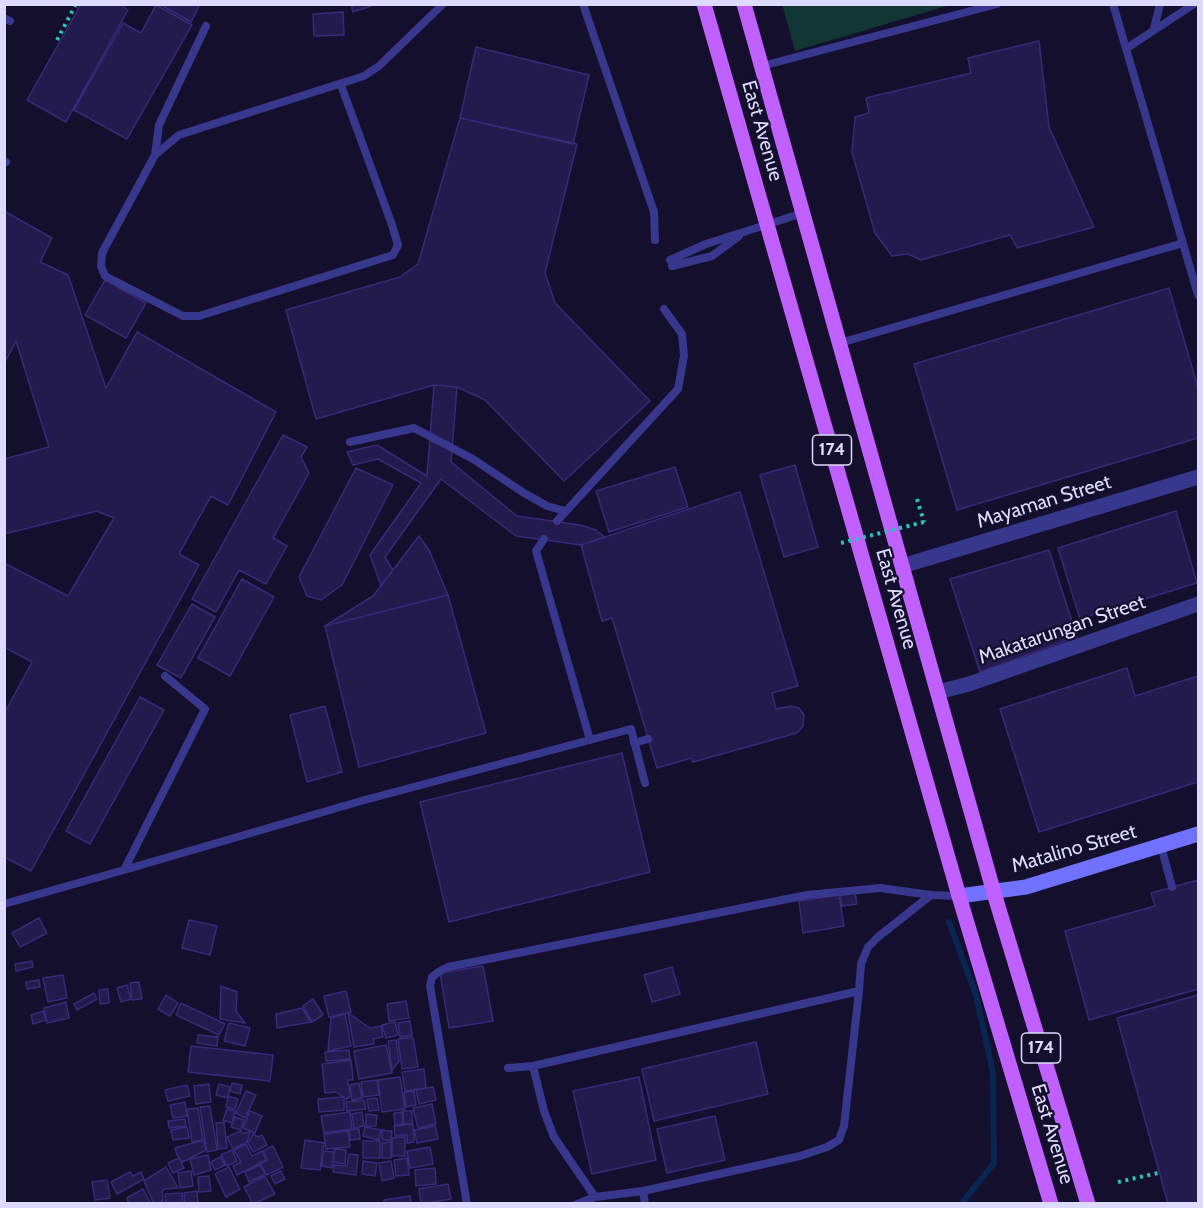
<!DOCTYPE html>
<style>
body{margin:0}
#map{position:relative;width:1203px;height:1208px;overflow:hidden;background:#130f2c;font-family:Cabin,sans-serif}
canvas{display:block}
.frame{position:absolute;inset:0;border:6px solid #dddaff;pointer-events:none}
</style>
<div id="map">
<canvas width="1203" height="1208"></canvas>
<div class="frame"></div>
</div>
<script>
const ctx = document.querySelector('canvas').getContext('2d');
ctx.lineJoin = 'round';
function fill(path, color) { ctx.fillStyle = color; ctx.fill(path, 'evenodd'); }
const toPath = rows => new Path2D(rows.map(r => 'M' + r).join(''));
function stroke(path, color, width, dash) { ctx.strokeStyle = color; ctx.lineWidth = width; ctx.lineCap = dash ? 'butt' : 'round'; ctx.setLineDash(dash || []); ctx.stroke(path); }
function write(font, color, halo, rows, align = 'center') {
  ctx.font = font + ' Cabin,sans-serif'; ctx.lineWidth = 4.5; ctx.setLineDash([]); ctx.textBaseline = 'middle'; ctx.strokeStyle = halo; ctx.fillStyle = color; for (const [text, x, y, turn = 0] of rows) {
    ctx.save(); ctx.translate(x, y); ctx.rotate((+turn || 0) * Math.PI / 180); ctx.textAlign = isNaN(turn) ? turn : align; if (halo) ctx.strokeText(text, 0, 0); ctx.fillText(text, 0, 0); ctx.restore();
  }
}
fill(toPath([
 [782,4,950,4,950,5,795,51]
]), '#123634');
stroke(toPath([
 [949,922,976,995,993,1073,994,1163,961,1204]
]), '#092551', 6);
const building = toPath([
 [81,4,119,4,128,10,66,122,27,100,81,4],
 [159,4,200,4,191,22,159,4],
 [351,4,377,4,353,12,351,4],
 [156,5,192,25,127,139,74,110,123,23,141,33,156,5],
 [343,12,344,35,314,36,313,14,343,12],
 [1039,41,1049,127,1094,227,1017,248,1010,235,921,260,908,254,892,256,875,233,852,152,855,117,869,113,866,98,971,73,968,58,1039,41],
 [476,47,589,75,573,144,460,118,476,47],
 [460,118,577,144,545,273,555,303,650,401,564,481,485,400,457,387,434,385,316,419,286,310,400,277,418,264,460,118],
 [4,211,52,238,40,262,68,275,106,388,137,332,276,412,228,505,211,496,179,554,199,565,31,871,4,857,4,714,32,662,4,647,4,563,68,596,114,518,97,511,4,534,4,459,49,447,16,341,4,364,4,211],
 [105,280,146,303,126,338,85,315,105,280],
 [1169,288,1198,388,1198,438,957,510,914,364,1169,288],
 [434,385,457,387,451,462,517,516,580,525,596,530,604,537,581,545,516,536,441,479,385,557,393,570,381,586,370,555,421,483,378,459,353,465,347,452,377,445,427,476,434,385],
 [283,435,307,447,301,457,309,473,273,538,287,546,266,584,239,570,216,612,192,599,283,435],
 [795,465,818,547,784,557,760,475,795,465],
 [675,467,688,507,609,532,596,491,675,467],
 [356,468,393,485,342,585,321,600,307,596,299,577,356,468],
 [740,492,798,686,772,693,776,709,791,706,799,708,804,715,803,726,797,733,693,762,691,758,657,768,612,618,602,621,581,545,740,492],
 [1176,511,1197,583,1080,619,1058,548,1176,511],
 [419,536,429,550,448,595,325,626,373,596,419,536],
 [1049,550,1077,637,980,672,950,579,1049,550],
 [242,579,274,597,230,676,198,658,242,579],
 [448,595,486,733,359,767,325,626,448,595],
 [192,604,215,617,181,678,157,665,192,604],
 [1127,668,1135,696,1198,676,1198,782,1039,832,1000,709,1127,668],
 [140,697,164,710,90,844,66,831,140,697],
 [325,706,342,772,307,782,290,715,325,706],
 [622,753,650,872,449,922,420,802,622,753],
 [1198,880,1198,989,1089,1020,1065,931,1155,906,1151,893,1198,880],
 [855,893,857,904,842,906,840,895,855,893],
 [839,895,844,926,803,933,799,901,839,895],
 [39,918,47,933,20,947,12,933,39,918],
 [189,920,217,926,210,955,182,948,189,920],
 [32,961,33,967,16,971,15,964,32,961],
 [483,966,493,1021,449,1028,440,973,483,966],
 [672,967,680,994,652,1002,644,975,672,967],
 [63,975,67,998,48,1002,43,978,63,975],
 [39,980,40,987,27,989,26,982,39,980],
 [139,982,142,999,132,1000,130,983,139,982],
 [127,985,131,999,121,1002,117,988,127,985],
 [221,986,237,992,236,1011,245,1023,220,1019,221,986],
 [108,989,109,1003,100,1004,99,990,108,989],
 [346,991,351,1012,329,1017,324,996,346,991],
 [94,993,97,999,77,1010,74,1004,94,993],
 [166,995,178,1003,170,1016,158,1009,166,995],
 [1198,995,1198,1204,1168,1204,1117,1018,1198,995],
 [313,999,323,1015,312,1022,303,1006,313,999],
 [406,1001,409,1018,389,1021,387,1004,406,1001],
 [66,1002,69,1018,47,1023,44,1008,66,1002],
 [181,1003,225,1024,219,1035,176,1015,181,1003],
 [302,1008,311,1022,277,1028,276,1014,302,1008],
 [43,1011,46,1020,33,1024,31,1015,43,1011],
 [348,1013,370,1028,381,1026,383,1037,373,1039,374,1044,354,1047,348,1013],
 [345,1014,351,1046,328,1051,331,1018,345,1014],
 [410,1021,412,1035,400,1037,398,1023,410,1021],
 [395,1022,398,1035,386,1038,382,1025,395,1022],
 [229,1023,250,1028,245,1046,224,1041,229,1023],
 [198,1035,218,1037,217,1046,197,1043,198,1035],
 [413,1037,418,1067,402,1069,398,1039,413,1037],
 [396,1040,399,1061,392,1070,388,1041,396,1040],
 [756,1042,768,1094,654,1121,642,1069,756,1042],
 [386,1045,392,1073,359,1079,354,1051,386,1045],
 [191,1046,273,1055,270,1081,188,1072,191,1046],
 [349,1050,350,1059,326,1061,325,1052,349,1050],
 [351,1060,353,1080,347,1080,351,1096,346,1099,336,1092,325,1093,322,1064,351,1060],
 [424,1069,426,1088,405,1091,402,1072,424,1069],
 [400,1077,405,1109,382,1112,378,1080,400,1077],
 [639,1077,656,1160,592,1174,573,1091,639,1077],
 [377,1080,379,1095,363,1097,361,1082,377,1080],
 [232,1083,242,1085,240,1094,230,1091,232,1083],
 [359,1083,362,1098,352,1100,350,1085,359,1083],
 [209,1084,211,1102,196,1104,194,1086,209,1084],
 [219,1084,230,1087,228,1098,216,1095,219,1084],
 [187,1085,190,1096,168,1101,165,1090,187,1085],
 [433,1087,436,1100,419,1104,416,1090,433,1087],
 [246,1091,256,1095,245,1118,236,1113,246,1091],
 [414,1091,416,1105,406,1107,404,1092,414,1091],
 [228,1096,238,1099,235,1109,226,1107,228,1096],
 [344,1097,344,1110,319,1112,318,1099,344,1097],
 [377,1098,379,1110,369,1111,367,1099,377,1098],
 [364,1100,366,1109,347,1111,346,1102,364,1100],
 [185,1102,187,1116,173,1118,170,1105,185,1102],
 [432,1104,436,1124,418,1128,413,1108,432,1104],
 [210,1106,217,1150,207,1152,200,1107,210,1106],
 [198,1108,203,1140,192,1142,187,1109,198,1108],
 [227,1109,235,1111,232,1123,223,1120,227,1109],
 [250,1111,262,1116,255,1133,243,1128,250,1111],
 [403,1111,412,1111,412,1124,404,1124,403,1111],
 [350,1112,352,1129,324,1133,321,1116,350,1112],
 [362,1112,364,1126,354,1128,352,1114,362,1112],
 [402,1112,403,1124,395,1125,394,1113,402,1112],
 [366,1114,377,1115,376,1126,366,1126,366,1114],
 [715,1116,725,1160,667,1173,657,1129,715,1116],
 [235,1117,244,1120,241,1130,231,1127,235,1117],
 [185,1119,186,1126,169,1128,168,1121,185,1119],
 [224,1122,227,1148,218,1149,216,1123,224,1122],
 [413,1124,414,1142,407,1143,407,1135,395,1136,394,1126,413,1124],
 [435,1126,438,1139,417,1143,414,1130,435,1126],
 [187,1127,189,1138,173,1140,171,1130,187,1127],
 [365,1127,381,1130,379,1140,363,1136,365,1127],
 [359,1129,360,1139,350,1140,349,1130,359,1129],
 [382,1130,392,1131,391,1140,382,1140,382,1130],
 [241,1131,242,1133,250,1132,247,1142,233,1149,227,1137,241,1131],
 [348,1131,350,1147,326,1149,324,1134,348,1131],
 [253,1134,258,1137,262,1135,267,1145,253,1152,248,1143,253,1134],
 [405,1137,405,1156,392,1156,392,1138,405,1137],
 [204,1140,206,1150,183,1162,177,1155,175,1148,204,1140],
 [305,1140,324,1143,320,1170,301,1168,305,1140],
 [363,1141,380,1141,380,1158,363,1158,363,1141],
 [391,1142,391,1158,382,1158,382,1143,391,1142],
 [246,1144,252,1156,262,1151,266,1160,237,1175,233,1166,241,1162,234,1150,246,1144],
 [273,1146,283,1167,267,1175,260,1164,268,1160,263,1151,273,1146],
 [430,1147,433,1164,410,1168,407,1151,430,1147],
 [335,1149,346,1150,345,1164,333,1162,335,1149],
 [232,1150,237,1161,227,1166,221,1155,232,1150],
 [323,1151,334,1152,332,1168,322,1166,323,1151],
 [349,1154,358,1155,356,1175,333,1172,334,1165,347,1166,349,1154],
 [208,1155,211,1170,194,1175,190,1159,208,1155],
 [220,1157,225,1165,215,1170,211,1162,220,1157],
 [179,1158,184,1168,173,1173,168,1163,179,1158],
 [407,1158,409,1175,396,1176,394,1160,407,1158],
 [363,1161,377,1163,375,1176,362,1174,363,1161],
 [391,1161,394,1178,382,1181,379,1163,391,1161],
 [260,1165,265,1174,249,1182,245,1172,260,1165],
 [166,1167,178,1188,165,1189,162,1191,163,1201,154,1204,144,1181,166,1167],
 [229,1167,240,1189,226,1197,215,1174,229,1167],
 [435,1168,436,1184,416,1186,415,1170,435,1168],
 [191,1171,193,1186,180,1188,178,1173,191,1171],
 [281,1171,285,1179,275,1184,271,1176,281,1171],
 [130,1172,133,1176,141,1172,144,1179,117,1194,111,1182,130,1172],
 [209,1176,211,1191,199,1192,198,1177,209,1176],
 [265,1176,275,1194,253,1204,244,1187,265,1176],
 [107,1180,110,1198,95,1200,92,1182,107,1180],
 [448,1184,451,1199,421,1204,419,1189,448,1184],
 [143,1189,151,1204,129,1204,127,1198,143,1189],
 [197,1191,198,1204,185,1204,184,1193,197,1191],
 [182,1193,183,1204,166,1204,165,1194,182,1193],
 [410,1196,411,1204,384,1204,384,1200,410,1196]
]);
fill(building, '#231a4e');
stroke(building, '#382a7b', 1.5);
stroke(toPath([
 [57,40,76,4],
 [917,499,924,522],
 [1118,1182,1158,1173]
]), '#28c5b7', 4, [3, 4.5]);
stroke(toPath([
 [583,4,654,212,655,240],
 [1113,4,1198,295],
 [4,18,10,21],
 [206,26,159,125,155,155,102,253,101,266,105,276,183,316,199,316,393,255,398,245,392,225,341,85],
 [1154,29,1160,4],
 [1127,48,1194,4],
 [762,66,997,4],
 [155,155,179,135,364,76,379,66,443,4],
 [4,161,6,162],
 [670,260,706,244,803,213],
 [672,266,712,256,739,236],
 [840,343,1183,243],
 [350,442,414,428,473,459,524,493,547,506,565,511],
 [557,521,678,389,684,356,682,334,664,309],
 [544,539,536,551,590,740],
 [634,743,648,739],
 [1161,846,1172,887],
 [124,870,361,801,631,729,645,783],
 [4,904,124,870,205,709,165,676],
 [533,1066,544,1111,554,1137,595,1197],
 [508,1068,533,1066,859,991,861,964,868,947,878,937,931,895,959,896],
 [643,1191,645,1204],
 [467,1204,430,986,432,977,440,971,448,967,807,895,880,888,931,895],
 [577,1204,595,1197,643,1191,800,1156,827,1147,839,1140,844,1126,859,991]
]), '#38378e', 8);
stroke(toPath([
 [902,566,1198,477],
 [938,692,969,684,1198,604]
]), '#38378e', 15);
stroke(toPath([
 [959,896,1026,887,1198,834]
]), '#7171ff', 15);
stroke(toPath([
 [704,4,959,896,1051,1204],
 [744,4,994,893,1088,1204]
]), '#c061ff', 15);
stroke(toPath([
 [841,543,924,522]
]), '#28c5b7', 4, [3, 4.5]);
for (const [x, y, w] of [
 [832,450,39],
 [1041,1048,39]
]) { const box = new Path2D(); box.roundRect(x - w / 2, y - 15, w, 30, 4.5); ctx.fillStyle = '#130f2c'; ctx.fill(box); stroke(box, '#dddaff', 1.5); }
write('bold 18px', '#dddaff', null, [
 ["174",832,450],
 ["174",1041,1048]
]);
write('20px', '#dddaff', '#130f2c', [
 ["East Avenue",762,131,74],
 ["Mayaman Street",1044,502,-17],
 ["East Avenue",896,599,74],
 ["Makatarungan Street",1062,630,-19],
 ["Matalino Street",1074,849,-16],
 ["East Avenue",1052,1134,73]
]);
</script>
